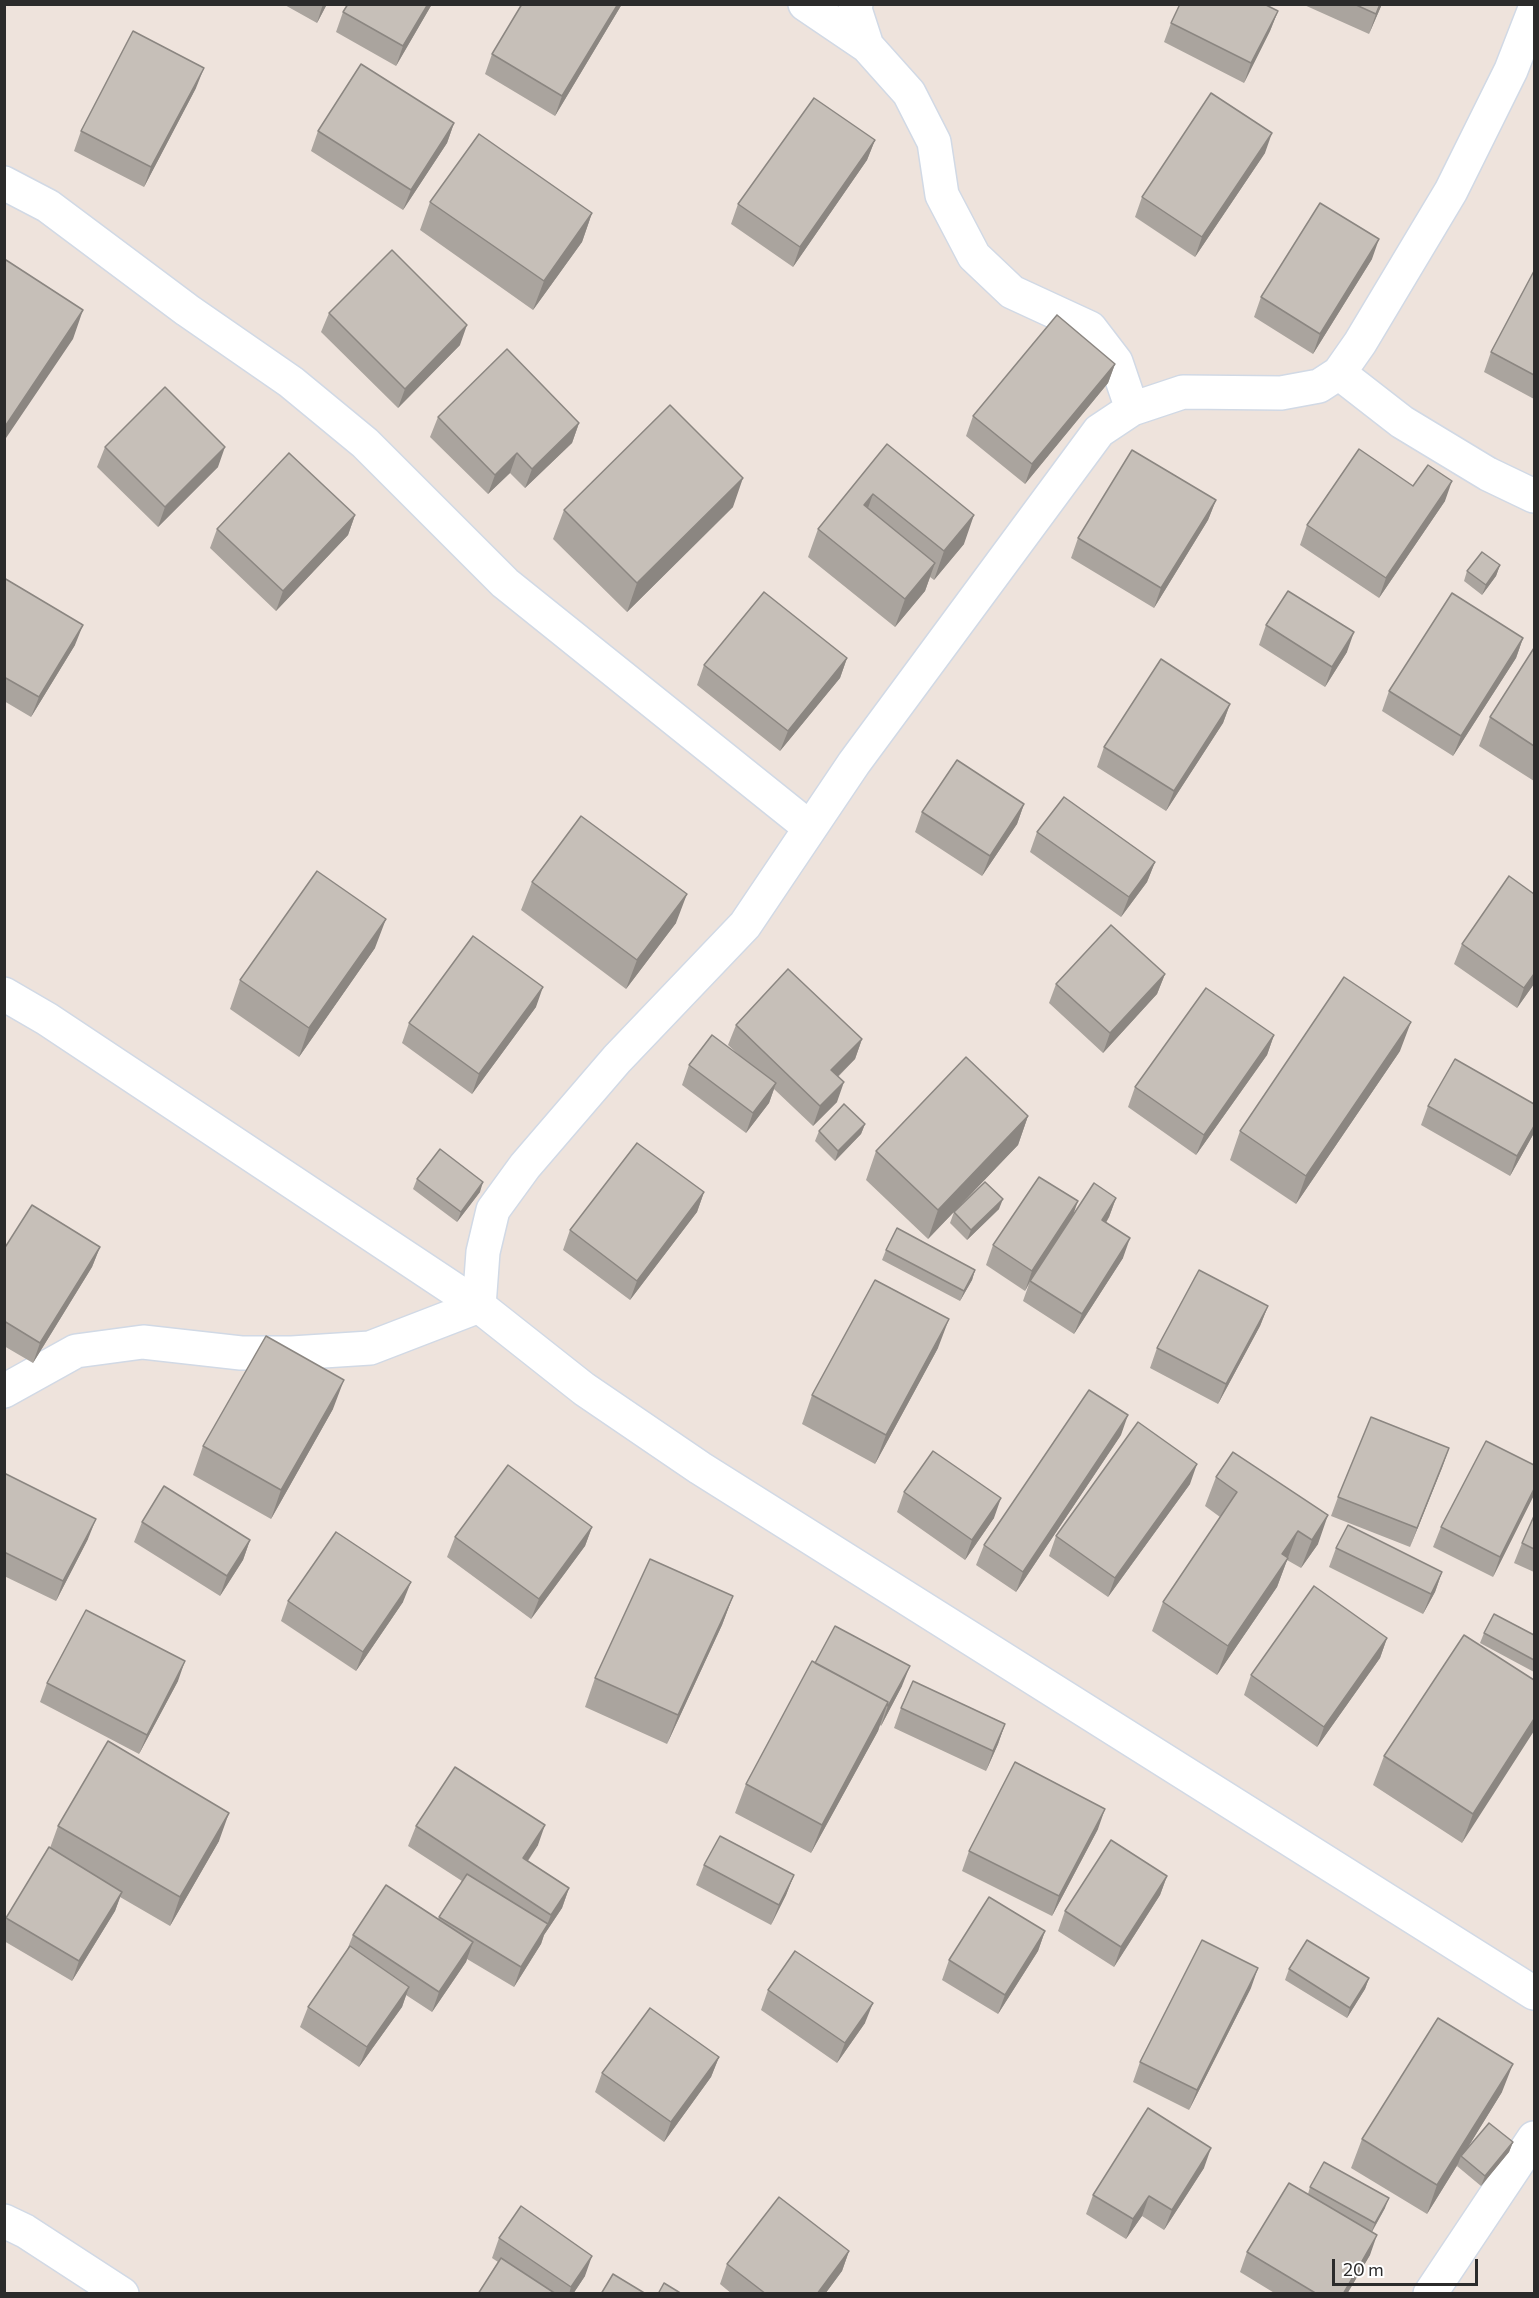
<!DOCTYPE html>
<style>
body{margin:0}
#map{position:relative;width:1539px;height:2298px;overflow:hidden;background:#eee3dc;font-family:Commissioner,sans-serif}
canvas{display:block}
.frame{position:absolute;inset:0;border:6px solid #2b2b2b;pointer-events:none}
.scale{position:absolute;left:1332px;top:2259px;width:146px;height:27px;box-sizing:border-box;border:3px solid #2b2b2b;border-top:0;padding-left:8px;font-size:18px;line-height:21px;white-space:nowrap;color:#2b2b2b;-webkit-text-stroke:4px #fff;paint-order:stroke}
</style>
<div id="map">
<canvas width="1539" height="2298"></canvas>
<div class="frame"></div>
<div class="scale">20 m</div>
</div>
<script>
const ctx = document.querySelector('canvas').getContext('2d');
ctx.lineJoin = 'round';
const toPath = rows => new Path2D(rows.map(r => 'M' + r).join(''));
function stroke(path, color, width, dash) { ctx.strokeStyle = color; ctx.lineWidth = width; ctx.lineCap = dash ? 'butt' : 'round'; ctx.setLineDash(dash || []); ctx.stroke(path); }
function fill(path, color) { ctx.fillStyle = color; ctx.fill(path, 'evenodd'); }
const minor = toPath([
 [805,4,867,46],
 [856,4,855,9,867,46,909,93,934,142,942,195,974,256,1012,292,1090,328,1116,362,1132,409],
 [4,183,48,206,187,310,291,382,365,443,505,583,809,827],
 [1339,373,1402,422,1488,474,1534,496],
 [4,994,47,1019,479,1306,584,1389,700,1468,1534,1993],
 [4,1391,76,1351,143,1342,241,1353,292,1353,370,1348,479,1306,483,1252,493,1210,525,1166,617,1059,745,925,854,763,1099,431,1132,409,1183,392,1281,393,1319,386,1339,373,1360,343,1451,191,1511,70,1534,11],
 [4,2221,25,2231,122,2294],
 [1430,2294,1534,2138]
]);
stroke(minor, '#d1d9e5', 36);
stroke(minor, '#fff', 33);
fill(toPath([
 [283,4,327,4,317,23],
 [348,4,432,4,396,66,336,32,343,12],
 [622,4,555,116,485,74,492,54],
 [1302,4,1382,4,1369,34],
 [1278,11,1270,31,1244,83,1164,42,1171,23],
 [196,88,144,187,74,151,81,131],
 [454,123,447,143,403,210,311,151,318,131],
 [875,140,867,160,793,267,731,224,738,204],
 [1265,153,1195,257,1135,217,1142,197],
 [430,202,592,213,582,242,533,310,420,230],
 [1372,259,1313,354,1254,317,1261,297],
 [1534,271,1534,399,1484,372,1491,352],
 [329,313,460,345,398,408,321,332],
 [1115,364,1108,383,1025,484,966,436,973,416],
 [438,417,579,423,572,443,525,488,510,473,488,494,430,437],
 [887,444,964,544,934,580,930,577,925,591,895,627,808,557,818,529],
 [105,447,218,467,158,527,97,467],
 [1413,486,1445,501,1379,598,1300,545,1307,525],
 [1216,500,1208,520,1154,608,1071,558,1078,538],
 [733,507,627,612,553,539,564,510],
 [355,515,348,535,276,611,210,548,217,529],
 [1500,565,1496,576,1482,595,1464,581,1467,571],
 [4,578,75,645,31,717,4,701],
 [1266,625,1347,652,1325,687,1259,645],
 [1523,638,1516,658,1453,756,1382,711,1389,691],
 [1534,648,1534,781,1479,746,1490,717],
 [847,658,840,678,780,751,697,685,704,665],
 [1230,704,1223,723,1166,811,1097,767,1104,747],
 [1024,804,1017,824,982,876,915,832,922,812],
 [1037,832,1155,862,1147,882,1121,917,1030,852],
 [532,882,676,923,626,989,521,910],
 [1534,894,1534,984,1517,1008,1454,964,1462,944],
 [375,948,299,1057,230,1009,240,980],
 [1165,974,1157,994,1103,1053,1049,1003,1056,984],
 [536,1007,472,1094,402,1043,409,1023],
 [736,1025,862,1039,855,1059,838,1077,837,1102,813,1126,774,1089,769,1103,746,1133,682,1085,689,1065,741,1057,728,1045],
 [1274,1035,1267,1055,1196,1155,1128,1107,1135,1087],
 [1400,1051,1296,1204,1230,1160,1240,1131],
 [1534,1104,1534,1133,1510,1176,1421,1125,1428,1106],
 [1028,1116,1018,1145,928,1239,866,1180,876,1151],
 [865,1124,861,1134,835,1161,815,1141,819,1131],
 [417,1179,480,1192,457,1222,413,1189],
 [704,1192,697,1212,630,1300,563,1250,570,1230],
 [1116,1198,1109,1217,1106,1223,1123,1258,1074,1334,1023,1301,1029,1284,1025,1291,986,1265,993,1245,1073,1216],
 [999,1209,967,1240,950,1223,954,1212],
 [100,1247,92,1267,33,1363,4,1346,4,1249],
 [886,1250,975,1270,972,1280,960,1301,882,1260],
 [1268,1306,1260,1326,1218,1404,1150,1368,1157,1348],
 [938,1348,875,1464,802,1424,812,1395],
 [333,1409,271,1519,193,1475,203,1446],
 [1121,1435,1016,1592,976,1565,984,1545],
 [1449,1448,1410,1547,1331,1516,1338,1497],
 [1233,1452,1318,1544,1301,1568,1287,1560,1277,1587,1217,1675,1152,1631,1163,1602,1220,1517,1205,1506,1216,1477],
 [1534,1465,1534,1495,1493,1577,1433,1547,1441,1527],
 [4,1473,88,1539,56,1601,4,1576],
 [1190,1484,1108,1597,1049,1556,1056,1536],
 [904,1492,994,1518,965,1560,897,1512],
 [1534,1516,1534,1572,1514,1563,1522,1543],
 [142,1522,250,1540,243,1560,220,1596,134,1542],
 [592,1527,585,1546,531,1619,447,1557,455,1537],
 [1336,1548,1442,1572,1435,1592,1423,1614,1329,1567],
 [733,1596,722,1625,667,1744,585,1707,595,1678],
 [288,1601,403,1602,356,1671,281,1621],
 [1484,1633,1534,1635,1534,1672,1480,1643],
 [1387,1638,1380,1658,1317,1747,1244,1695,1251,1675],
 [815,1663,902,1686,881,1726,880,1725,878,1731,811,1853,735,1813,746,1784],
 [1534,1680,1462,1843,1373,1785,1384,1756],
 [178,1681,139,1754,40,1702,47,1683],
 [901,1708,1005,1724,998,1744,986,1771,894,1728],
 [58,1826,219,1841,170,1926,120,1897,115,1911,72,1981,4,1941,4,1921,6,1918,50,1848],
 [416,1826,538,1845,528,1861,569,1888,562,1908,544,1935,541,1944,514,1987,467,1959,466,1962,432,2012,406,1995,402,2007,359,2067,300,2027,308,2007,347,1950,353,1935,438,1919,462,1881,408,1846],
 [1098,1829,1052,1916,962,1871,969,1851],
 [704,1865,794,1875,786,1895,771,1925,696,1885],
 [1167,1876,1160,1895,1114,1967,1058,1931,1065,1911],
 [1045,1931,1038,1951,998,2014,942,1980,949,1960],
 [1289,1969,1369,1978,1365,1989,1347,2018,1285,1980],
 [1251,1988,1189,2110,1133,2082,1140,2062],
 [768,1990,865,2023,837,2063,761,2010],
 [719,2057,711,2077,664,2142,595,2092,602,2073],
 [1502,2092,1468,2147,1513,2142,1509,2152,1481,2186,1457,2166,1458,2164,1427,2214,1351,2168,1362,2139],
 [1204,2168,1164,2230,1142,2216,1126,2239,1086,2214,1093,2195],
 [1310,2187,1385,2208,1372,2232,1370,2255,1347,2294,1276,2294,1240,2272,1247,2252,1308,2194],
 [499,2238,585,2276,573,2294,478,2294,498,2262,492,2258],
 [849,2251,842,2271,825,2294,732,2294,720,2284,727,2264]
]), '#aaa49e');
fill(toPath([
 [323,4,327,4,317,23],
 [428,4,432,4,396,66,403,46],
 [618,4,622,4,555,116,562,96],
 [1380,4,1382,4,1369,34,1376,14],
 [1278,11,1270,31,1244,83,1251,63],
 [204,68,196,88,144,187,151,167],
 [454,123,447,143,403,210,411,190],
 [1272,133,1265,153,1195,257,1202,237],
 [875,140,867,160,793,267,800,247],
 [592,213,582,242,533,310,544,281],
 [1379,239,1372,259,1313,354,1320,334],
 [83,310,73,339,4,441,4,428],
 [467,325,460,345,398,408,405,389],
 [1115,364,1108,383,1025,484,1032,464],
 [579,423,572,443,525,488,532,469],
 [225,447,218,467,158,527,165,507],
 [517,453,510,473,488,494,495,475],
 [743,478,733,507,627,612,637,583],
 [1452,481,1445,501,1379,598,1386,578],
 [873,494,863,522,864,505],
 [1216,500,1208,520,1154,608,1161,588],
 [355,515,348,535,276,611,283,591],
 [974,515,964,544,934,580,944,551],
 [935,563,925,591,895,627,905,599],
 [1500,565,1496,576,1482,595,1486,585],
 [83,625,75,645,31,717,39,697],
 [1354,632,1347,652,1325,687,1332,667],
 [1523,638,1516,658,1453,756,1461,736],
 [847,658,840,678,780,751,788,731],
 [1230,704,1223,723,1166,811,1174,791],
 [1024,804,1017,824,982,876,990,856],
 [1155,862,1147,882,1121,917,1129,897],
 [687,894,676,923,626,989,637,960],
 [386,919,375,948,299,1057,309,1028],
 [1165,974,1157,994,1103,1053,1110,1033],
 [1534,974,1534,984,1517,1008,1524,988],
 [543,987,536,1007,472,1094,479,1074],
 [1411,1022,1400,1051,1296,1204,1306,1176],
 [1274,1035,1267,1055,1196,1155,1204,1135],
 [862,1039,855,1059,824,1090,831,1070],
 [844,1082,837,1102,813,1126,820,1106],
 [776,1083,769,1103,746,1133,753,1113],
 [1028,1116,1018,1145,928,1239,938,1210],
 [865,1124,861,1134,835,1161,838,1151],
 [1534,1126,1534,1133,1510,1176,1517,1156],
 [483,1182,480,1192,457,1222,461,1212],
 [704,1192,697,1212,630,1300,637,1281],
 [1116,1198,1109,1217,1095,1240,1102,1220],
 [1003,1199,999,1209,967,1240,971,1230],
 [1078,1201,1071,1221,1030,1281,1025,1291,1032,1271],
 [1130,1238,1123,1258,1074,1334,1082,1314],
 [100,1247,92,1267,33,1363,40,1343],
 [975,1270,972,1280,960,1301,964,1291],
 [1268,1306,1260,1326,1218,1404,1226,1384],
 [949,1319,938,1348,875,1464,886,1435],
 [344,1380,333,1409,271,1519,281,1490],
 [1128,1415,1121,1435,1016,1592,1023,1572],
 [1449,1448,1442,1468,1410,1547,1417,1528],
 [1197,1464,1190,1484,1108,1597,1115,1578],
 [1534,1489,1534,1495,1493,1577,1500,1557],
 [1001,1498,994,1518,965,1560,972,1540],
 [1328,1515,1318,1544,1301,1568,1312,1540],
 [96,1519,88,1539,56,1601,63,1581],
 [592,1527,585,1546,531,1619,539,1599],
 [1298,1531,1277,1587,1217,1675,1228,1646,1282,1554],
 [250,1540,243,1560,220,1596,227,1576],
 [1442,1572,1435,1592,1423,1614,1431,1594],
 [411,1582,403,1602,356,1671,363,1652],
 [733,1596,722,1625,667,1744,678,1715],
 [1387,1638,1380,1658,1317,1747,1324,1727],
 [185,1661,178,1681,139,1754,147,1735],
 [910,1666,902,1686,881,1726,888,1706],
 [888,1702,878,1731,811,1853,822,1825],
 [1534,1719,1534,1731,1462,1843,1473,1814],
 [1005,1724,998,1744,986,1771,993,1751],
 [1105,1809,1098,1829,1052,1916,1059,1896],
 [229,1813,219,1841,170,1926,180,1897],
 [545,1825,538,1845,516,1878,523,1858],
 [794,1875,786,1895,771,1925,779,1905],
 [1167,1876,1160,1895,1114,1967,1121,1947],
 [569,1888,562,1908,544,1935,541,1944,514,1987,521,1967,547,1925,551,1915],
 [122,1892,115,1911,72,1981,79,1961],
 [1045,1931,1038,1951,998,2014,1005,1995],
 [473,1942,466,1962,432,2012,439,1992],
 [1258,1968,1251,1988,1189,2110,1197,2090],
 [1369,1978,1365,1989,1347,2018,1350,2008],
 [409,1987,402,2007,359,2067,367,2047],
 [873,2003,865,2023,837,2063,845,2043],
 [719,2057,711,2077,664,2142,671,2122],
 [1513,2064,1502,2092,1462,2157,1461,2156,1458,2164,1427,2214,1437,2185],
 [1513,2142,1509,2152,1481,2186,1485,2176],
 [1211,2148,1204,2168,1164,2230,1172,2210],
 [1149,2196,1142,2216,1126,2239,1133,2219],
 [1389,2198,1385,2208,1371,2233,1375,2223],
 [1377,2235,1370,2255,1347,2294,1343,2294],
 [849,2251,842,2271,825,2294,817,2294],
 [592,2256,585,2276,573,2294,569,2294,571,2287]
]), '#8b8681');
const building = toPath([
 [348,4,428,4,403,46,343,12,348,4],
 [522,4,618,4,562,96,492,54,522,4],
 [1180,4,1264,4,1278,11,1251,63,1171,23,1180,4],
 [1354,4,1380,4,1376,14,1354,4],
 [133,31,204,68,151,167,81,131,133,31],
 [361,64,454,123,411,190,318,131,361,64],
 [1211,93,1272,133,1202,237,1142,197,1211,93],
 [814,98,875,140,800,247,738,204,814,98],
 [479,134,592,213,544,281,430,202,479,134],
 [1320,203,1379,239,1320,334,1261,297,1320,203],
 [392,250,467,325,405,389,329,313,392,250],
 [6,260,83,310,4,428,4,262,6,260],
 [1534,271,1534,375,1491,352,1534,271],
 [1057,315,1115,364,1032,464,973,416,1057,315],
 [507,349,579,423,532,469,517,453,495,475,438,417,507,349],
 [165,387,225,447,165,507,105,447,165,387],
 [670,405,743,478,637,583,564,510,670,405],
 [887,444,974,515,944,551,873,494,864,505,935,563,905,599,818,529,887,444],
 [1359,449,1413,486,1428,465,1452,481,1386,578,1307,525,1359,449],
 [1132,450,1216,500,1161,588,1078,538,1132,450],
 [289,453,355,515,283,591,217,529,289,453],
 [1482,552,1500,565,1486,585,1467,571,1482,552],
 [4,578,83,625,39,697,4,677,4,578],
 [1288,591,1354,632,1332,667,1266,625,1288,591],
 [764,592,847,658,788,731,704,665,764,592],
 [1452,593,1523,638,1461,736,1389,691,1452,593],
 [1534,648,1534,746,1490,717,1534,648],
 [1161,659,1230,704,1174,791,1104,747,1161,659],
 [957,760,1024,804,990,856,922,812,957,760],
 [1064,797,1155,862,1129,897,1037,832,1064,797],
 [581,816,687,894,637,960,532,882,581,816],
 [317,871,386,919,309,1028,240,980,317,871],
 [1509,876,1534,894,1534,974,1524,988,1462,944,1509,876],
 [1111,925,1165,974,1110,1033,1056,984,1111,925],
 [473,936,543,987,479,1074,409,1023,473,936],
 [788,969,862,1039,831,1070,844,1082,820,1106,736,1025,788,969],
 [1344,977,1411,1022,1306,1176,1240,1131,1344,977],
 [1206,988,1274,1035,1204,1135,1135,1087,1206,988],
 [712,1035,776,1083,753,1113,689,1065,712,1035],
 [966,1057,1028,1116,938,1210,876,1151,966,1057],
 [1455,1059,1534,1104,1534,1126,1517,1156,1428,1106,1455,1059],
 [844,1104,865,1124,838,1151,819,1131,844,1104],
 [637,1143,704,1192,637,1281,570,1230,637,1143],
 [440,1149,483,1182,461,1212,417,1179,440,1149],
 [1039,1177,1078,1201,1032,1271,993,1245,1039,1177],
 [985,1182,1003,1199,971,1230,954,1212,985,1182],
 [1094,1183,1116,1198,1102,1220,1130,1238,1082,1314,1030,1281,1094,1183],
 [32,1205,100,1247,40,1343,4,1321,4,1249,32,1205],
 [897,1228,975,1270,964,1291,886,1250,897,1228],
 [1199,1270,1268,1306,1226,1384,1157,1348,1199,1270],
 [875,1280,949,1319,886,1435,812,1395,875,1280],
 [266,1336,344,1380,281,1490,203,1446,266,1336],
 [1089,1390,1128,1415,1023,1572,984,1545,1089,1390],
 [1371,1417,1449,1448,1417,1528,1338,1497,1371,1417],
 [1138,1422,1197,1464,1115,1578,1056,1536,1138,1422],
 [1486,1441,1534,1465,1534,1489,1500,1557,1441,1527,1486,1441],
 [933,1451,1001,1498,972,1540,904,1492,933,1451],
 [1233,1452,1328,1515,1312,1540,1298,1531,1282,1554,1288,1558,1228,1646,1163,1602,1237,1492,1216,1477,1233,1452],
 [508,1465,592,1527,539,1599,455,1537,508,1465],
 [4,1473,96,1519,63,1581,4,1552,4,1473],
 [164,1486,250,1540,227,1576,142,1522,164,1486],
 [1534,1516,1534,1549,1522,1543,1534,1516],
 [1348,1525,1442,1572,1431,1594,1336,1548,1348,1525],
 [336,1532,411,1582,363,1652,288,1601,336,1532],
 [650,1559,733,1596,678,1715,595,1678,650,1559],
 [1314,1586,1387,1638,1324,1727,1251,1675,1314,1586],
 [86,1610,185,1661,147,1735,47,1683,86,1610],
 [1494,1614,1534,1635,1534,1660,1484,1633,1494,1614],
 [835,1626,910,1666,888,1706,887,1705,888,1702,815,1663,835,1626],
 [1464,1635,1534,1680,1534,1719,1473,1814,1384,1756,1464,1635],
 [812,1661,888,1702,822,1825,746,1784,812,1661],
 [913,1681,1005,1724,993,1751,901,1708,913,1681],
 [108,1741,229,1813,180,1897,58,1826,108,1741],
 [1015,1762,1105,1809,1059,1896,969,1851,1015,1762],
 [455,1767,545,1825,523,1858,569,1888,551,1915,416,1826,455,1767],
 [720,1836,794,1875,779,1905,704,1865,720,1836],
 [1111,1840,1167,1876,1121,1947,1065,1911,1111,1840],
 [49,1847,122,1892,79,1961,6,1918,49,1847],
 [467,1874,548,1924,521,1967,439,1917,467,1874],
 [386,1885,473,1942,439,1992,353,1935,386,1885],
 [989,1897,1045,1931,1005,1995,949,1960,989,1897],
 [1202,1940,1258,1968,1197,2090,1140,2062,1202,1940],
 [1307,1940,1369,1978,1350,2008,1289,1969,1307,1940],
 [350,1946,409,1987,367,2047,308,2007,350,1946],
 [795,1951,873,2003,845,2043,768,1990,795,1951],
 [650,2008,719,2057,671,2122,602,2073,650,2008],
 [1438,2018,1513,2064,1437,2185,1362,2139,1438,2018],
 [1148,2108,1211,2148,1172,2210,1149,2196,1133,2219,1093,2195,1148,2108],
 [1489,2123,1513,2142,1485,2176,1461,2156,1489,2123],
 [1324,2162,1389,2198,1375,2223,1310,2187,1324,2162],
 [1289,2183,1377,2235,1343,2294,1317,2294,1247,2252,1289,2183],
 [779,2197,849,2251,817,2294,766,2294,727,2264,779,2197],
 [521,2206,592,2256,571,2287,499,2238,521,2206],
 [501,2258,556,2294,478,2294,501,2258],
 [613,2274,646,2294,601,2294,613,2274],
 [664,2283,682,2294,658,2294,664,2283]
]);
fill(building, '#c6bfb8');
stroke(building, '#8b8681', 1.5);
</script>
